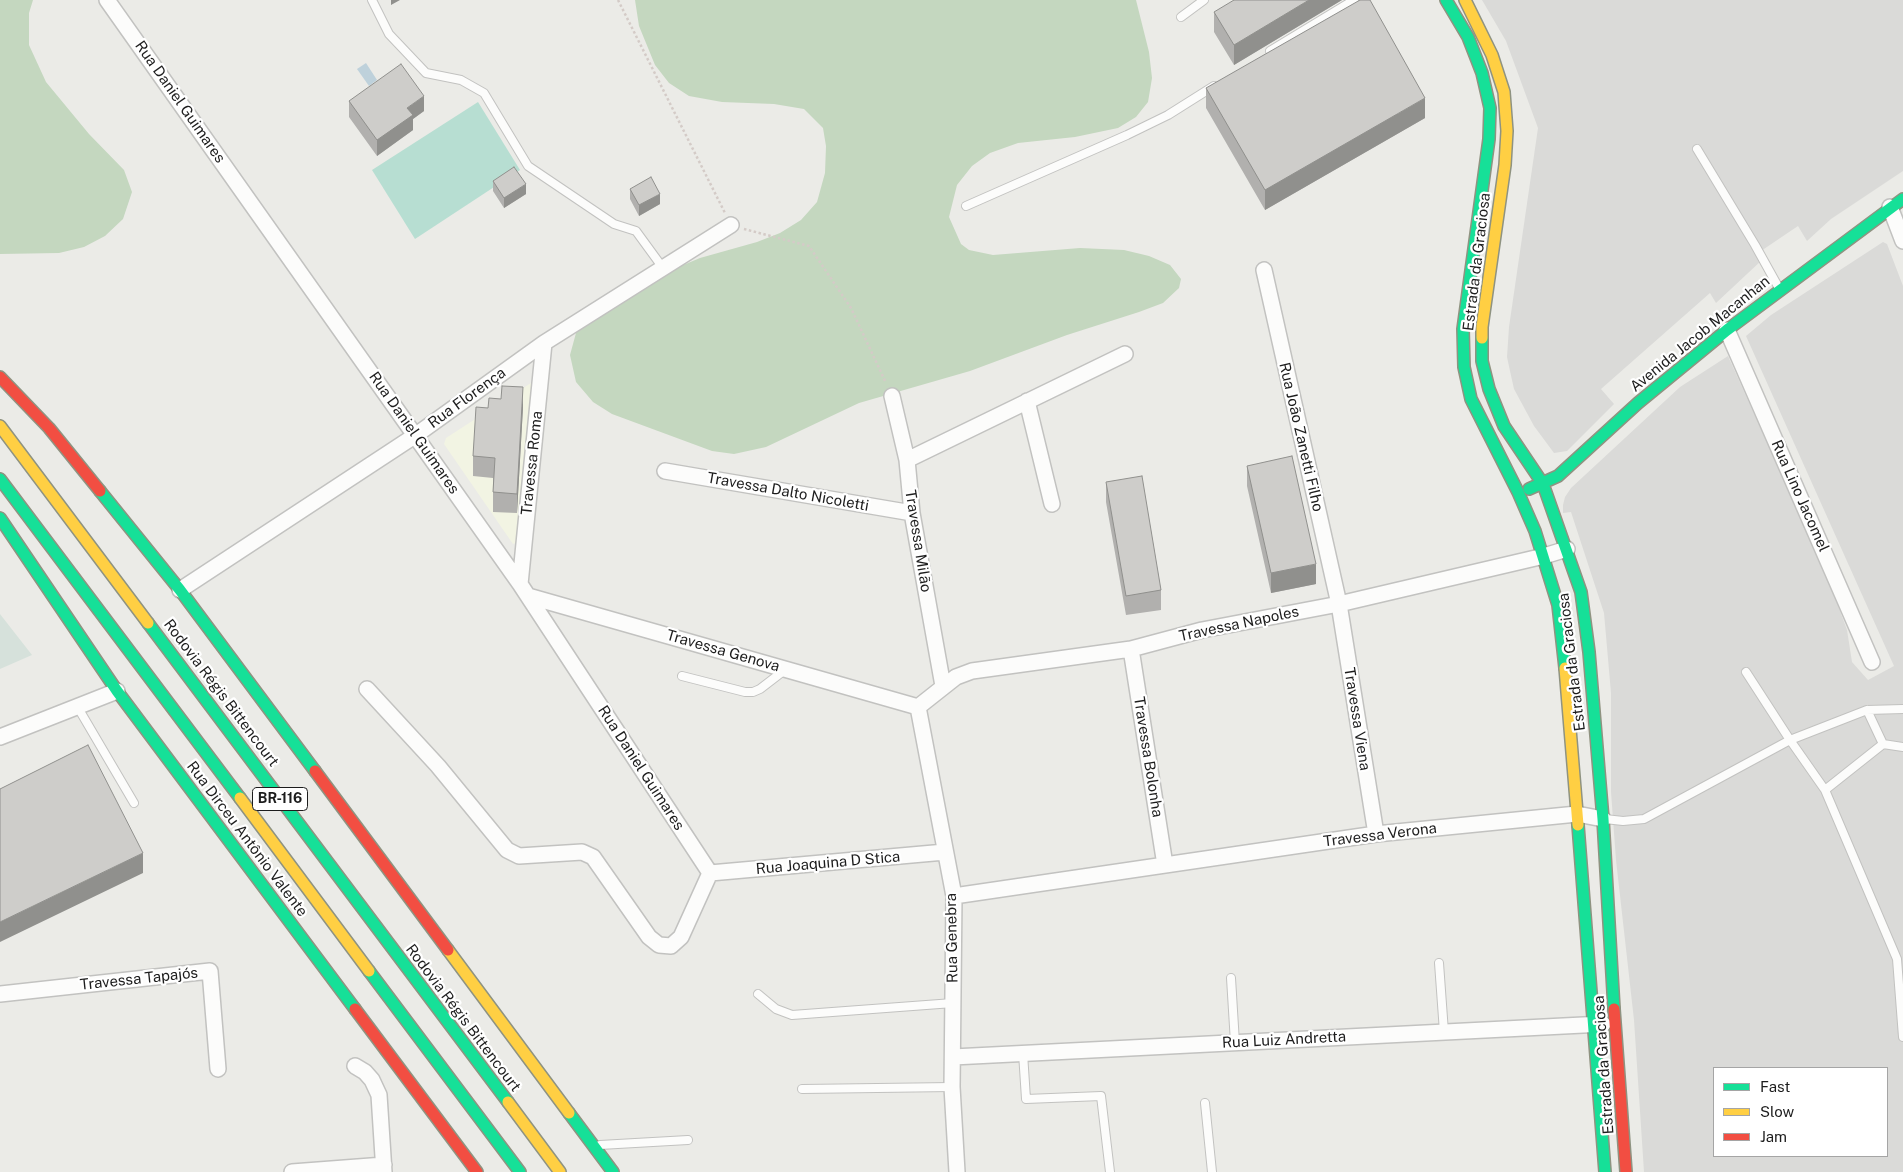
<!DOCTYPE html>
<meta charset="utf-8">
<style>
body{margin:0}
#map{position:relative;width:1903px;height:1172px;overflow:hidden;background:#ebebe7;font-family:"Public Sans",sans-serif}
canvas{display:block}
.legend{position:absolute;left:1713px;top:1067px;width:175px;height:90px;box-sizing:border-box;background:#fff;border:1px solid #a5a5a5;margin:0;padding:6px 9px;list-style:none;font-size:15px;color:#1d1d1d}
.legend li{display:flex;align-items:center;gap:10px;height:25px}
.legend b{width:25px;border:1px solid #a5a5a5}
</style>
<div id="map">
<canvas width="1903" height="1172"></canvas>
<ul class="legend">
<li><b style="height:6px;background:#16e098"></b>Fast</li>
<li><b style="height:6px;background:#ffcf43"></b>Slow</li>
<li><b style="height:6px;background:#f24e42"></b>Jam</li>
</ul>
</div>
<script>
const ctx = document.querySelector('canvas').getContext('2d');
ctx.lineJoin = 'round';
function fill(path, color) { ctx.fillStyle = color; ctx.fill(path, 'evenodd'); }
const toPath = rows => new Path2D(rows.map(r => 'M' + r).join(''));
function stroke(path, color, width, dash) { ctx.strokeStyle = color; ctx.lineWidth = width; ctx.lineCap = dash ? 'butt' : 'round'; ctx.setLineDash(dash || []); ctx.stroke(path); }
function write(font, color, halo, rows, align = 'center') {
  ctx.font = font + ' "Public Sans",sans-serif'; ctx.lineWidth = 4.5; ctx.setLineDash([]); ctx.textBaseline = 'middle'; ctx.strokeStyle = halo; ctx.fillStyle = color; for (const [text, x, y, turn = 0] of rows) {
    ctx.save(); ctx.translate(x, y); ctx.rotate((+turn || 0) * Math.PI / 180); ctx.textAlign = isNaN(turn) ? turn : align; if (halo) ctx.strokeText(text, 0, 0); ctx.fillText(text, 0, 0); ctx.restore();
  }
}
fill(toPath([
 [1482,0,1903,0,1903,171,1831,219,1807,241,1798,226,1758,253,1762,260,1716,303,1710,293,1601,389,1614,404,1567,451,1554,453,1534,426,1514,389,1510,371,1507,357,1509,327,1538,128,1506,41],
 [1883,242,1887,244,1903,286,1903,1172,1644,1172,1634,1020,1616,860,1611,792,1611,693,1604,613,1571,512,1563,513,1563,505,1565,497,1571,488,1680,387,1728,356,1828,578,1847,630,1852,662,1868,680,1894,666,1746,336,1771,315],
 [1714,1068,1887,1068,1887,1156,1714,1156]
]), '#dadad8');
fill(toPath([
 [531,383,535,386,519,542,513,544,444,444,446,438]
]), '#f2f4e3');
fill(toPath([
 [0,0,33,0,29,13,29,45,46,82,89,134,124,170,132,192,123,219,105,236,84,247,59,253,0,254],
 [635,0,1136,0,1149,52,1152,78,1148,102,1136,117,1118,128,1075,137,1018,143,990,153,972,166,957,185,949,217,961,244,969,250,993,255,1080,248,1124,250,1149,256,1170,265,1181,279,1179,288,1163,303,1139,312,1067,335,970,371,859,403,766,447,734,454,712,451,612,414,593,402,576,382,570,355,576,333,588,316,657,276,700,258,757,242,780,233,801,220,817,202,825,173,826,146,823,128,804,109,774,104,722,102,689,96,669,83,655,65,639,26]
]), '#c4d7bf');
fill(toPath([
 [0,614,32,655,0,669]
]), '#d6e1db');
fill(toPath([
 [478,102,520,170,415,239,372,170]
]), '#b7ded2');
fill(toPath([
 [366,63,377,80,369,86,357,69]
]), '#bed1db');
const lane = toPath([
 [372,0,389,34,426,73,461,80,484,93,528,166,614,224,636,231,663,268],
 [1181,17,1204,0],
 [1270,51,1354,0],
 [1697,149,1755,245,1780,290],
 [966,206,1127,135,1168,115,1214,86],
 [1746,672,1790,740,1825,790,1897,959,1903,1037],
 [682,676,745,692,753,692,760,689,786,669],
 [77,706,134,803],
 [1883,744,1903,747],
 [1825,790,1883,744,1867,710],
 [1605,819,1623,821,1644,819,1790,740,1867,710,1903,709],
 [1439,963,1444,1032],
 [1231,978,1235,1043],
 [758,994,776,1009,792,1015,953,1003],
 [1023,1053,1026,1099,1101,1096,1110,1172],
 [802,1089,952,1087],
 [1205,1103,1212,1172],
 [600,1145,688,1140]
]);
const street = toPath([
 [107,0,520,584,710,873],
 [1890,207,1903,241],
 [1264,270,1339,604,1376,834],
 [1727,330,1872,662],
 [892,396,907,460,912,513,943,686],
 [1027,401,1052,504],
 [907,460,1125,354],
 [665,471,912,513],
 [520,584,544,343],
 [180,590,416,435,544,343,731,225],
 [528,596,918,707],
 [1131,649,1165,865],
 [367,689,438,766,507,850,519,856,582,852,593,857,649,937,659,945,671,946,681,937,710,873],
 [918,707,956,677,972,671,1131,649,1202,630,1339,604,1544,556,1567,549],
 [918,707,954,896,952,1087,957,1172],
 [0,737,117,691],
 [710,873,945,852],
 [954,896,1376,834,1577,814,1603,819],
 [0,994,210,971,218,1069],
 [953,1057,1603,1024],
 [355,1066,365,1072,372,1080,379,1095,384,1172],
 [292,1172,384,1165]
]);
const fast = toPath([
 [1446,0,1468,37,1482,73,1490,108,1489,139,1463,329,1464,367,1471,399,1518,492,1535,531,1558,605,1565,668],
 [1482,338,1482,361,1489,389,1504,426,1543,484,1581,592,1589,652,1603,819,1614,1009],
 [0,479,240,798],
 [1529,489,1558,476,1638,403,1727,330,1903,199],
 [100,491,180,590,315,771],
 [0,518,117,691,355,1009],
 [148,623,508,1102],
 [1578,825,1605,1172],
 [369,971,520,1172],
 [569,1113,613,1172]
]);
const slow = toPath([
 [1465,0,1492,55,1504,92,1507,131,1505,165,1482,327,1482,338],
 [0,426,148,623],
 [1565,668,1578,825],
 [240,798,369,971],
 [448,950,569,1113],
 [508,1102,560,1172]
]);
const jam = toPath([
 [0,377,49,428,100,491],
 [315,771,448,950],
 [355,1009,477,1172],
 [1614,1009,1626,1172]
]);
stroke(lane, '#c2c2c0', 10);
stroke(street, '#c2c2c0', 18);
stroke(fast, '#8f9381', 14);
stroke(slow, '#8f9381', 14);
stroke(jam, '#8f9381', 14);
stroke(toPath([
 [618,0,725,213],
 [744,229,809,246,851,308,886,383]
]), '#d4cbc7', 2.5, [2.5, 2.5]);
stroke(lane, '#fcfcfb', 8);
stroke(street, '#fcfcfb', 15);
stroke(fast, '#16e098', 11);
stroke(slow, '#ffcf43', 11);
stroke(jam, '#f24e42', 11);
fill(toPath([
 [1342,0,1234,65,1214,32,1214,12],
 [1206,88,1425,118,1265,210,1206,108],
 [349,101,424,111,413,119,413,130,377,156,349,117],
 [493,181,526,194,504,208,493,191],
 [630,189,660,204,639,216,630,199],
 [523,407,517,513,493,512,493,478,473,476,473,456,488,408],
 [1247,466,1316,584,1271,593,1247,486],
 [1106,482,1161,590,1161,610,1126,615,1106,502]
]), '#b1b0ae');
fill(toPath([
 [391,0,400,0,391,5],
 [1309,0,1342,0,1234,65,1234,45],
 [424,96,424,111,413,119,413,130,377,156,377,140,407,108],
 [1425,98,1425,118,1265,210,1265,190],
 [526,184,526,194,504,208,504,198],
 [660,194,660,204,639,216,639,205],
 [523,387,523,407,517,513,517,494],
 [1316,564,1316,584,1271,593,1271,573],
 [143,853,143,873,0,942,0,922]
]), '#90908d');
const building = toPath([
 [1234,0,1309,0,1234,45,1214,12,1234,0],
 [1360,0,1370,0,1425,98,1265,190,1206,88,1360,0],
 [401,64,424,96,407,108,413,115,377,140,349,101,401,64],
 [514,167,526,184,504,198,493,181,514,167],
 [651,177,660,194,639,205,630,189,651,177],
 [502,386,523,387,517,494,493,492,495,458,473,456,476,407,488,408,489,398,501,399,502,386],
 [1292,456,1316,564,1271,573,1247,466,1292,456],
 [1142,476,1161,590,1126,596,1106,482,1142,476],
 [88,745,143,853,0,922,0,789,88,745]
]);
fill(building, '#cecdca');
stroke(building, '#90908d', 1);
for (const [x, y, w] of [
 [280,799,55]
]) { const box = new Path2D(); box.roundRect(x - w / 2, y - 11.5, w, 23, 4); ctx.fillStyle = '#fff'; ctx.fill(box); stroke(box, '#1d1d1d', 1); }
write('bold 14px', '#1d1d1d', null, [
 ["BR-116",280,799]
]);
write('15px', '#1d1d1d', '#fff', [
 ["Rua Daniel Guimares",180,102,55],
 ["Estrada da Graciosa",1477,262,-83],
 ["Avenida Jacob Macanhan",1700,334,-39],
 ["Rua Florença",467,398,-36],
 ["Rua Daniel Guimares",414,433,55],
 ["Rua João Zanetti Filho",1301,437,77],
 ["Travessa Roma",532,463,-84],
 ["Travessa Dalto Nicoletti",788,492,10],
 ["Rua Lino Jacomel",1800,496,66],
 ["Travessa Milão",918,541,81],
 ["Travessa Napoles",1239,624,-12],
 ["Travessa Genova",723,651,16],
 ["Estrada da Graciosa",1572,662,-97],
 ["Rodovia Régis Bittencourt",221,693,53],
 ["Travessa Viena",1357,719,81],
 ["Travessa Bolonha",1148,757,81],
 ["Rua Daniel Guimares",641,768,57],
 ["Travessa Verona",1380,835,-7],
 ["Rua Dirceu Antônio Valente",247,839,53],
 ["Rua Joaquina D Stica",828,863,-5],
 ["Rua Genebra",952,938,-91],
 ["Travessa Tapajós",139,979,-6],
 ["Rodovia Régis Bittencourt",463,1018,53],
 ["Rua Luiz Andretta",1284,1040,-3],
 ["Estrada da Graciosa",1604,1065,-94]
]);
</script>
